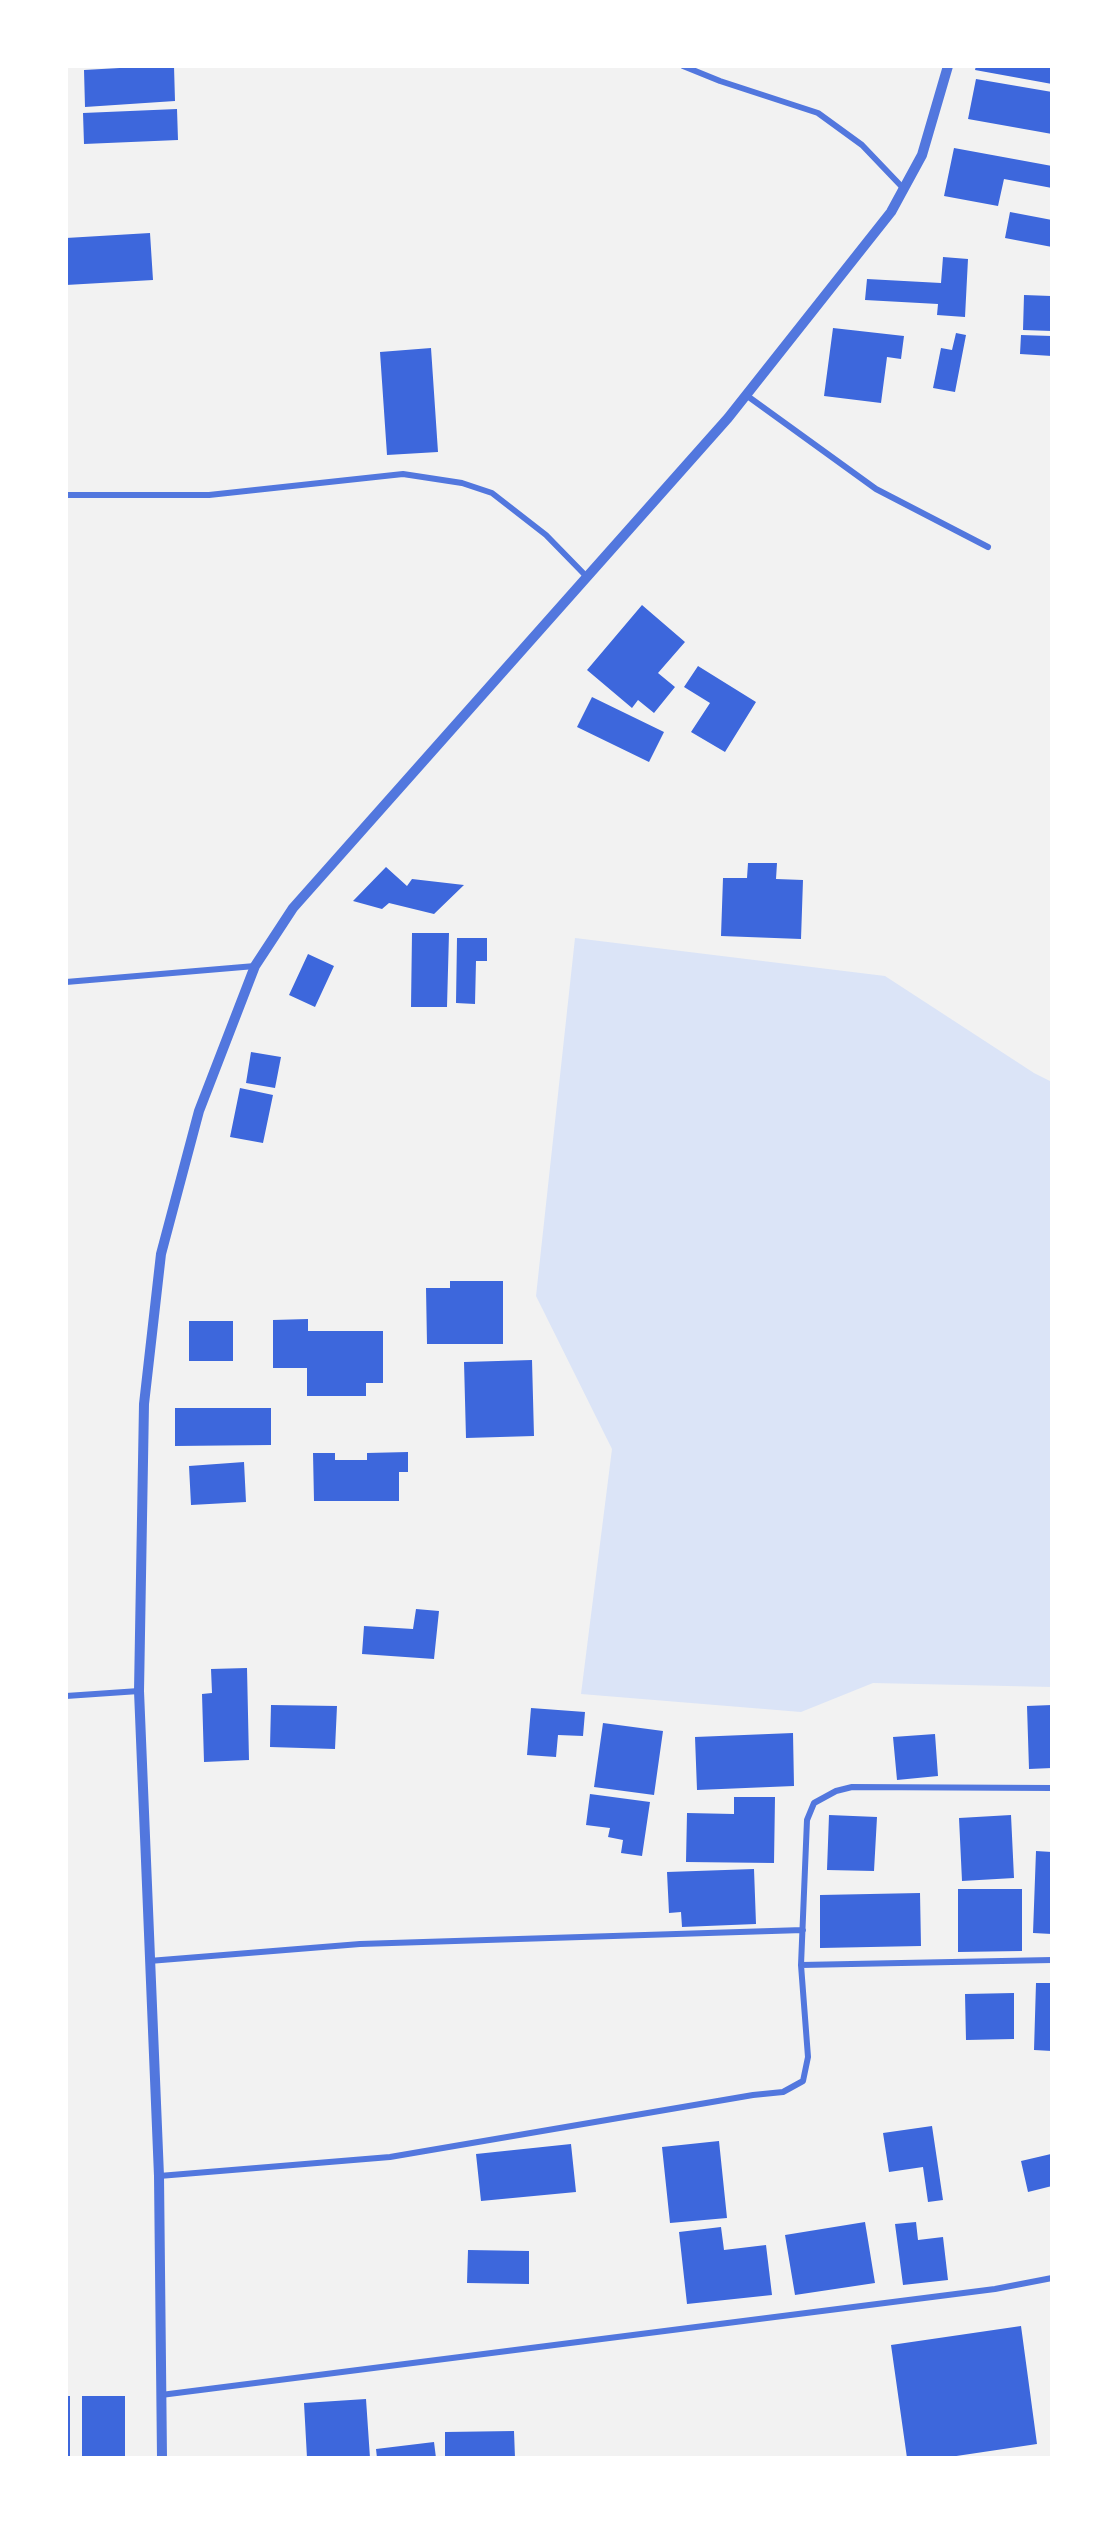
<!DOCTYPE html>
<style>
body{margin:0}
#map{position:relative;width:1118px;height:2524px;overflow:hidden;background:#f2f2f2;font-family:Ubuntu,sans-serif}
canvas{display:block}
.frame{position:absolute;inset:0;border:68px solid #fff;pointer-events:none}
</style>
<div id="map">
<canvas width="1118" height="2524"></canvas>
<div class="frame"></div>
</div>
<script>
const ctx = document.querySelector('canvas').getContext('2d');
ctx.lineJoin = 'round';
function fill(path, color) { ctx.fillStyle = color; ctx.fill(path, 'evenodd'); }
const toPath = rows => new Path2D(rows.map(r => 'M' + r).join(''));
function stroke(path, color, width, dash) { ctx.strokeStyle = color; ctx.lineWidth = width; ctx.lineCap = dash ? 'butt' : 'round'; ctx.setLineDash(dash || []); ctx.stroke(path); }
fill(toPath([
 [575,938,885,976,1034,1073,1052,1082,1052,1687,873,1683,801,1712,581,1694,612,1449,536,1296]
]), '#dbe4f7');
fill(toPath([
 [155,66,174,66,175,101,85,107,84,70],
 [976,66,1039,66,1052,68,1052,84,975,70],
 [976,79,1052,92,1052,134,968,119],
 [177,109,178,140,84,144,83,113],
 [954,148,1052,166,1052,188,1004,179,998,206,944,196],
 [1010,212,1052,220,1052,247,1005,238],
 [150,233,153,280,66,285,66,238],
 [943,257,968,259,965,317,937,315,938,304,865,300,867,279,941,283],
 [1024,295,1051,296,1052,331,1023,330],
 [833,328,904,336,901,359,887,357,881,403,824,396],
 [956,333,966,335,955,392,933,388,941,348,952,350],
 [1021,335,1052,336,1052,356,1020,354],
 [431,348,438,452,387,455,380,352],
 [642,605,685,642,658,673,675,687,654,713,638,700,632,708,587,670],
 [698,666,756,702,725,752,691,732,710,703,684,687],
 [592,697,664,732,649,762,577,727],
 [748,863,777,863,776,879,803,880,801,939,721,936,723,878,747,878],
 [386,867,407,886,412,879,464,885,434,914,389,903,382,909,353,901],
 [412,933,449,933,447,1007,411,1007],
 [457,938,487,938,487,961,476,961,475,1004,456,1003],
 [308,954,334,966,315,1007,289,995],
 [251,1052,281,1057,275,1088,246,1083],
 [240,1088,273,1095,263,1143,230,1137],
 [450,1281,503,1281,503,1344,427,1344,426,1288,450,1288],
 [308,1319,308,1331,383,1331,383,1383,366,1383,366,1396,307,1396,307,1368,273,1368,273,1320],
 [189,1321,233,1321,233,1361,189,1361],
 [532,1360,534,1436,466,1438,464,1362],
 [175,1408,271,1408,271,1445,175,1446],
 [408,1452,408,1472,399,1472,399,1501,314,1501,313,1453,335,1453,335,1460,367,1460,367,1453],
 [244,1462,246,1502,191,1505,189,1466],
 [416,1609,439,1611,434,1659,362,1654,364,1626,413,1629],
 [247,1668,249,1760,204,1762,202,1694,212,1693,211,1669],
 [271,1705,337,1706,335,1749,270,1747],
 [1052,1705,1052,1768,1029,1769,1027,1706],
 [531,1708,585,1712,583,1736,558,1735,556,1757,527,1755],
 [603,1723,663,1731,654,1795,594,1787],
 [793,1733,794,1786,697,1790,695,1737],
 [935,1734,938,1776,897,1780,893,1737],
 [590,1794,650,1802,642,1856,621,1853,623,1840,608,1837,610,1828,586,1825],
 [734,1797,775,1797,774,1863,686,1862,687,1813,734,1814],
 [829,1815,877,1817,874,1871,827,1870],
 [1011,1815,1014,1878,962,1881,959,1818],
 [1036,1851,1052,1852,1052,1934,1033,1933],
 [754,1869,756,1924,682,1927,681,1912,669,1913,667,1872],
 [958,1889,1022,1889,1022,1951,958,1952],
 [920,1893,921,1946,820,1948,820,1895],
 [1036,1983,1052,1983,1052,2051,1034,2050],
 [1014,1993,1014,2039,966,2040,965,1994],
 [932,2126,943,2200,928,2202,923,2167,889,2172,883,2133],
 [719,2141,727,2218,670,2223,662,2147],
 [571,2144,576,2192,481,2201,476,2154],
 [1051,2154,1052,2186,1028,2192,1021,2161],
 [865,2222,875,2283,795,2295,785,2235],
 [916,2222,918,2240,943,2237,948,2280,903,2285,895,2224],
 [721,2227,724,2250,766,2245,772,2295,687,2304,679,2232],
 [468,2250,529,2251,529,2284,467,2283],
 [1021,2326,1037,2444,943,2458,907,2458,891,2345],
 [66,2396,70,2396,70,2458,66,2458],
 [82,2396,125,2396,125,2457,82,2457],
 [366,2399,370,2458,307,2458,304,2403],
 [514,2431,515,2458,445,2458,445,2432],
 [434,2442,436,2458,377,2458,376,2449]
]), '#3d67dc');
stroke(toPath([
 [683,66,720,81,818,113,862,145,904,189],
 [746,395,876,489,988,547],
 [66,495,209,495,403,474,462,483,492,493,546,535,587,577],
 [66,982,255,966],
 [66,1696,139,1691],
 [149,1961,360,1944,803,1930],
 [801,1965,1052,1960],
 [159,2176,390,2157,753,2095,783,2092,803,2081,808,2057,801,1965,807,1820,814,1803,836,1791,852,1787,1052,1788],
 [161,2395,995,2289,1052,2278]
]), '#5277de', 6);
stroke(toPath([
 [162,2458,159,2176,139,1691,144,1404,161,1254,199,1111,255,966,293,908,728,418,891,212,922,155,948,66]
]), '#5277de', 10);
</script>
